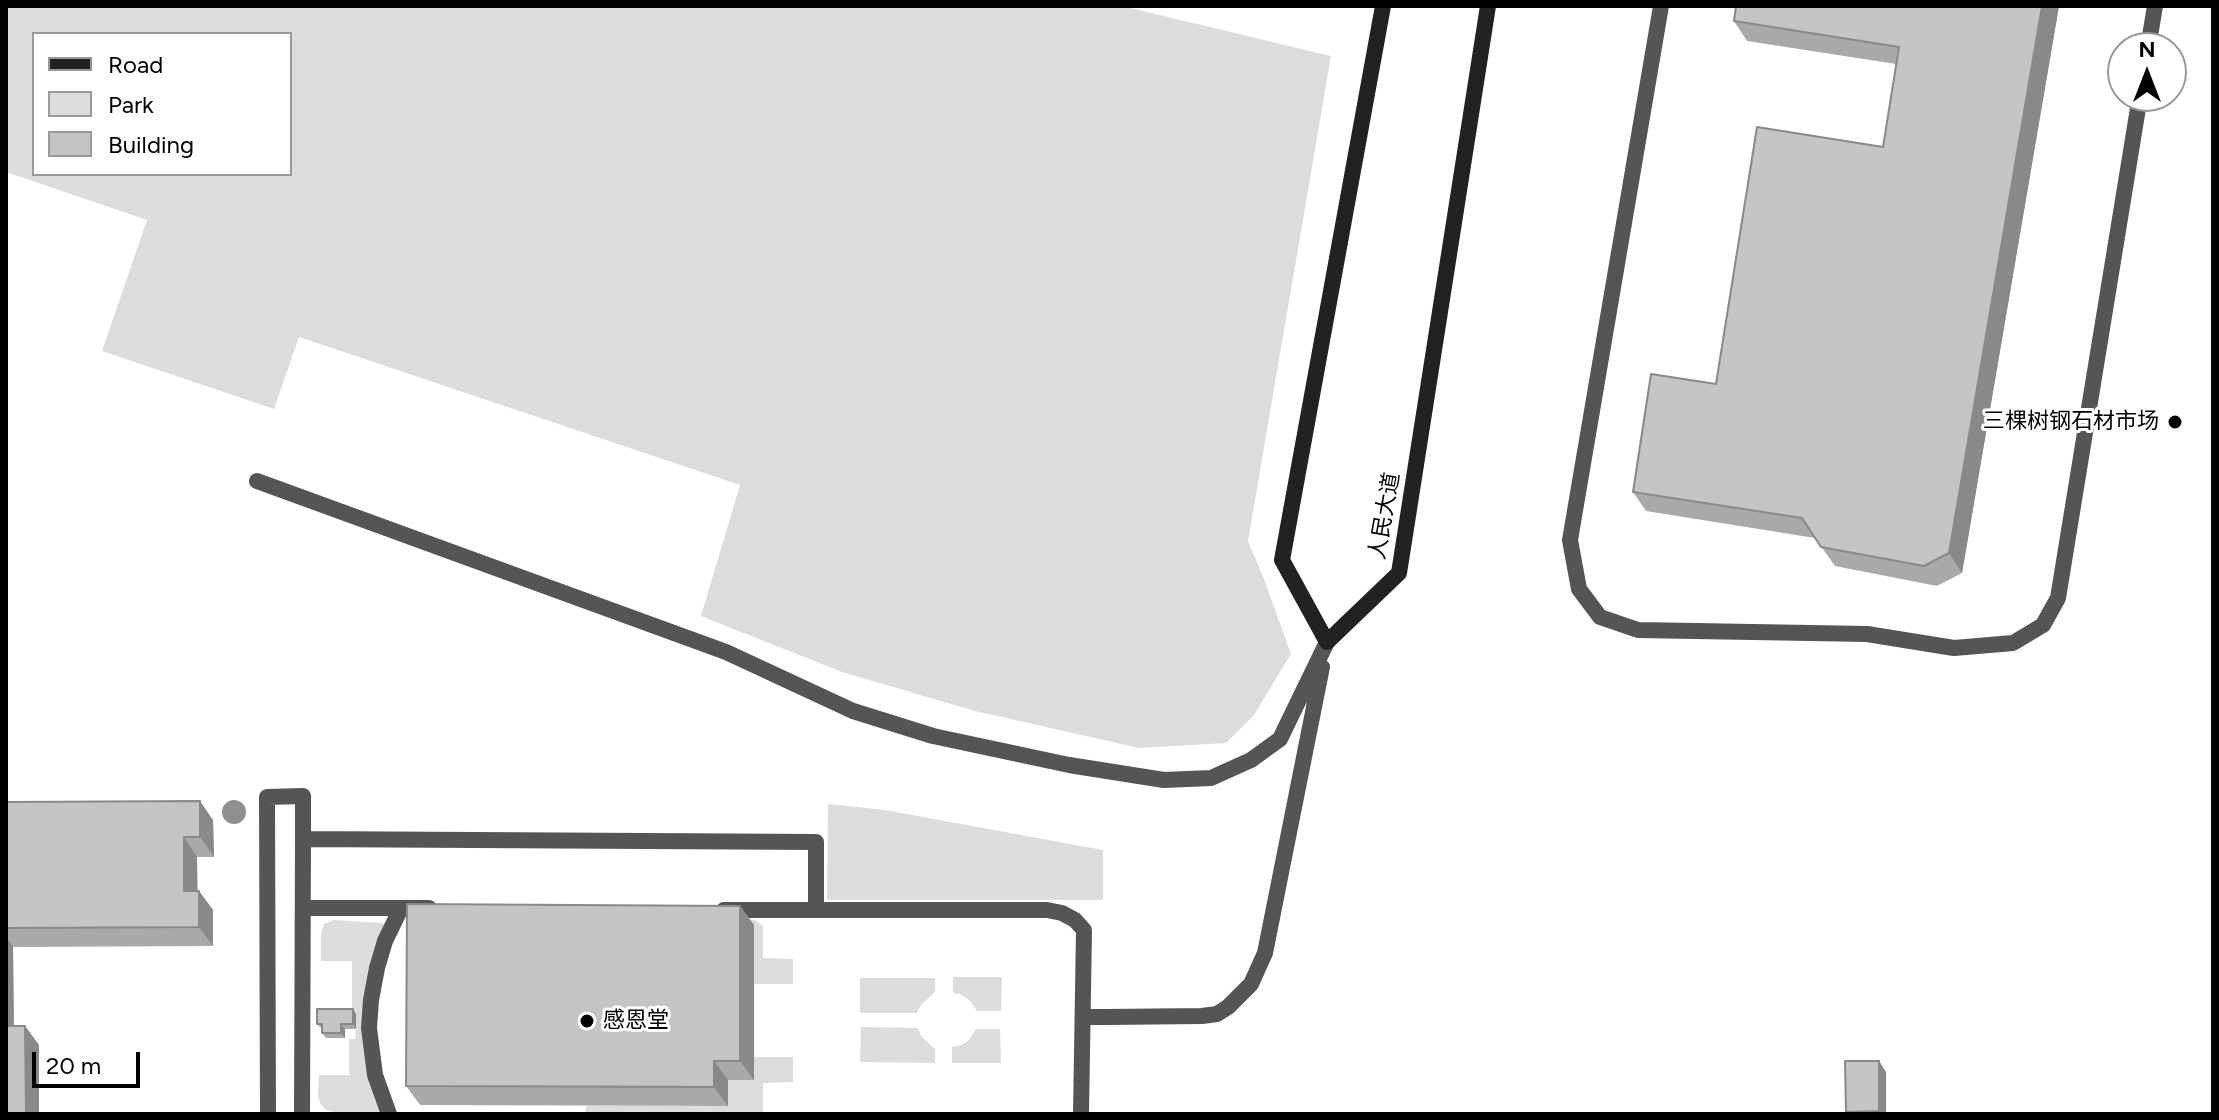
<!DOCTYPE html>
<meta charset="utf-8">
<style>
body{margin:0}
#map{position:relative;width:2219px;height:1120px;overflow:hidden;background:#fff;font-family:Figtree,sans-serif}
canvas{display:block}
.frame{position:absolute;inset:0;border:8px solid #000;pointer-events:none}
.legend{position:absolute;left:32px;top:32px;width:260px;height:144px;box-sizing:border-box;background:#fff;border:2px solid #999;margin:0;padding:10px 14px;list-style:none;font-size:24px;color:#000}
.legend li{display:flex;align-items:center;gap:16px;height:40px}
.legend b{width:40px;border:2px solid #999}
.north{position:absolute;left:2107px;top:32px;width:80px;height:80px;box-sizing:border-box;background:#fff;border:2px solid #999;border-radius:50%;rotate:0deg;font-size:22px;font-weight:700;line-height:32px;text-align:center;color:#000}
.north::after{content:'';display:block;margin:auto;width:28px;height:36px;background:#000;clip-path:polygon(50% 0,100% 100%,50% 72%,0 100%)}
.scale{position:absolute;left:32px;top:1052px;width:108px;height:36px;box-sizing:border-box;border:4px solid #000;border-top:0;padding-left:10px;font-size:24px;line-height:28px;white-space:nowrap;color:#000;-webkit-text-stroke:6px #fff;paint-order:stroke}
</style>
<div id="map">
<canvas width="2219" height="1120"></canvas>
<div class="frame"></div>
<ul class="legend">
<li><b style="height:10px;background:#222"></b>Road</li>
<li><b style="height:22px;background:#dcdcdc"></b>Park</li>
<li><b style="height:22px;background:#c4c4c4"></b>Building</li>
</ul>
<div class="north">N</div>
<div class="scale">20 m</div>
</div>
<script>
const ctx = document.querySelector('canvas').getContext('2d');
ctx.lineJoin = 'round';
function fill(path, color) { ctx.fillStyle = color; ctx.fill(path, 'evenodd'); }
const toPath = rows => new Path2D(rows.map(r => 'M' + r).join(''));
function stroke(path, color, width, dash) { ctx.strokeStyle = color; ctx.lineWidth = width; ctx.lineCap = dash ? 'butt' : 'round'; ctx.setLineDash(dash || []); ctx.stroke(path); }
function write(font, color, halo, rows, align = 'center') {
  ctx.font = font + ' Figtree,"Noto Sans SC",sans-serif'; ctx.lineWidth = 6; ctx.setLineDash([]); ctx.textBaseline = 'middle'; ctx.strokeStyle = halo; ctx.fillStyle = color; for (const [text, x, y, turn = 0] of rows) {
    ctx.save(); ctx.translate(x, y); ctx.rotate((+turn || 0) * Math.PI / 180); ctx.textAlign = isNaN(turn) ? turn : align; if (halo) ctx.strokeText(text, 0, 0); ctx.fillText(text, 0, 0); ctx.restore();
  }
}
fill(toPath([
 [6,6,1122,6,1331,56,1248,541,1264,579,1291,654,1254,715,1226,743,1139,748,975,711,842,672,701,616,740,485,299,337,274,409,102,351,147,220,6,172],
 [290,34,290,174,34,174,34,34],
 [828,804,885,810,1103,850,1103,900,827,900],
 [587,918,755,920,763,926,763,958,793,959,793,984,754,984],
 [334,920,383,923,388,931,368,1005,382,1114,334,1112,327,1110,321,1105,318,1096,319,1075,349,1075,349,1039,355,1039,356,1029,356,1014,321,1014,321,1009,352,1008,352,961,321,961,321,933,324,924],
 [953,977,1002,977,1001,1011,977,1011,970,1001,962,995,953,993],
 [860,978,935,978,935,992,921,1005,917,1013,860,1013],
 [861,1027,918,1028,921,1036,935,1049,935,1063,860,1062],
 [976,1029,1000,1029,1001,1063,952,1063,952,1047,961,1045,969,1040],
 [754,1057,793,1057,793,1082,763,1083,763,1114,585,1114,586,1106,727,1106,728,1080]
]), '#dcdcdc');
stroke(toPath([
 [1661,6,1570,540,1579,589,1600,617,1638,630,1867,634,1954,648,2013,643,2043,625,2058,598,2140,96],
 [2148,48,2155,6],
 [1083,1017,1107,1017]
]), '#555', 16);
stroke(toPath([
 [257,481,726,652,853,711,933,736,1069,765,1164,780,1211,778,1251,760,1280,739,1327,642],
 [303,908,429,908],
 [724,910,1047,910,1062,913,1075,920,1084,930,1081,1114],
 [1107,1017,1202,1016,1217,1014,1228,1007,1251,984,1265,953,1322,667],
 [268,1114,267,797,303,796,303,839],
 [302,1114,303,839,816,842,816,910],
 [389,1114,375,1075,369,1028,371,1000,377,968,385,941,401,908]
]), '#555', 16);
stroke(toPath([
 [1383,6,1282,560,1327,642,1399,573,1488,6]
]), '#222', 16);
ctx.fillStyle = '#8f8f8f';
for (const [x, y] of [
 [234,812]
]) { ctx.beginPath(); ctx.arc(x, y, 12, 0, 2 * Math.PI); ctx.fill(); }
fill(toPath([
 [1736,6,2059,6,1962,573,1937,586,1835,566,1815,538,1646,511,1633,492,1716,384,1883,147,1896,64,1747,41,1734,21],
 [6,802,213,820,214,857,197,857,197,891,199,891,213,910,213,946,13,947,14,1026,25,1026,39,1045,6,1114],
 [740,906,754,925,754,1080,728,1080,728,1106,420,1105,406,1086],
 [353,1009,356,1014,356,1029,345,1029,345,1038,326,1038,322,1033,322,1029,317,1024],
 [1879,1061,1886,1072,1886,1114,1847,1114,1846,1112]
]), '#a9a9a9');
fill(toPath([
 [2042,6,2059,6,1962,573,1949,553],
 [200,801,213,820,214,857,200,837],
 [184,837,197,857,198,910,184,891],
 [199,891,213,910,213,946,199,927],
 [740,906,754,925,754,1080,740,1061],
 [6,937,13,947,14,1046,6,1035],
 [353,1009,356,1014,356,1029,353,1024],
 [341,1024,345,1029,345,1038,341,1033],
 [25,1026,39,1045,39,1114,26,1114],
 [714,1061,728,1080,728,1106,714,1087],
 [1879,1061,1886,1072,1886,1114,1880,1114,1879,1111]
]), '#898989');
const building = toPath([
 [1736,6,2042,6,1949,553,1924,566,1821,547,1802,518,1633,492,1651,374,1716,384,1757,127,1883,147,1899,47,1734,21,1736,6],
 [200,801,200,837,184,837,184,891,199,891,199,927,6,928,6,802,200,801],
 [407,904,740,906,740,1061,714,1061,714,1087,406,1086,407,904],
 [317,1009,353,1009,353,1024,341,1024,341,1033,322,1033,322,1024,317,1024,317,1009],
 [6,1026,25,1026,26,1114,6,1114,6,1026],
 [1845,1061,1879,1061,1879,1111,1846,1112,1845,1061]
]);
fill(building, '#c4c4c4');
stroke(building, '#898989', 2);
for (const [x, y, r, color] of [
 [2175,422,8,"#000"],
 [587,1021,8,"#000"]
]) { const dot = new Path2D(); dot.arc(x, y, r, 0, 2 * Math.PI); ctx.fillStyle = color; ctx.fill(dot); stroke(dot, '#fff', 3); }
write('22px', '#000', '#fff', [
 ["三棵树钢石材市场",2159,422],
 ["感恩堂",603,1021,"left"]
], 'right');
write('22px', '#000', '#fff', [
 ["人民大道",1385,516,-80]
]);
</script>
